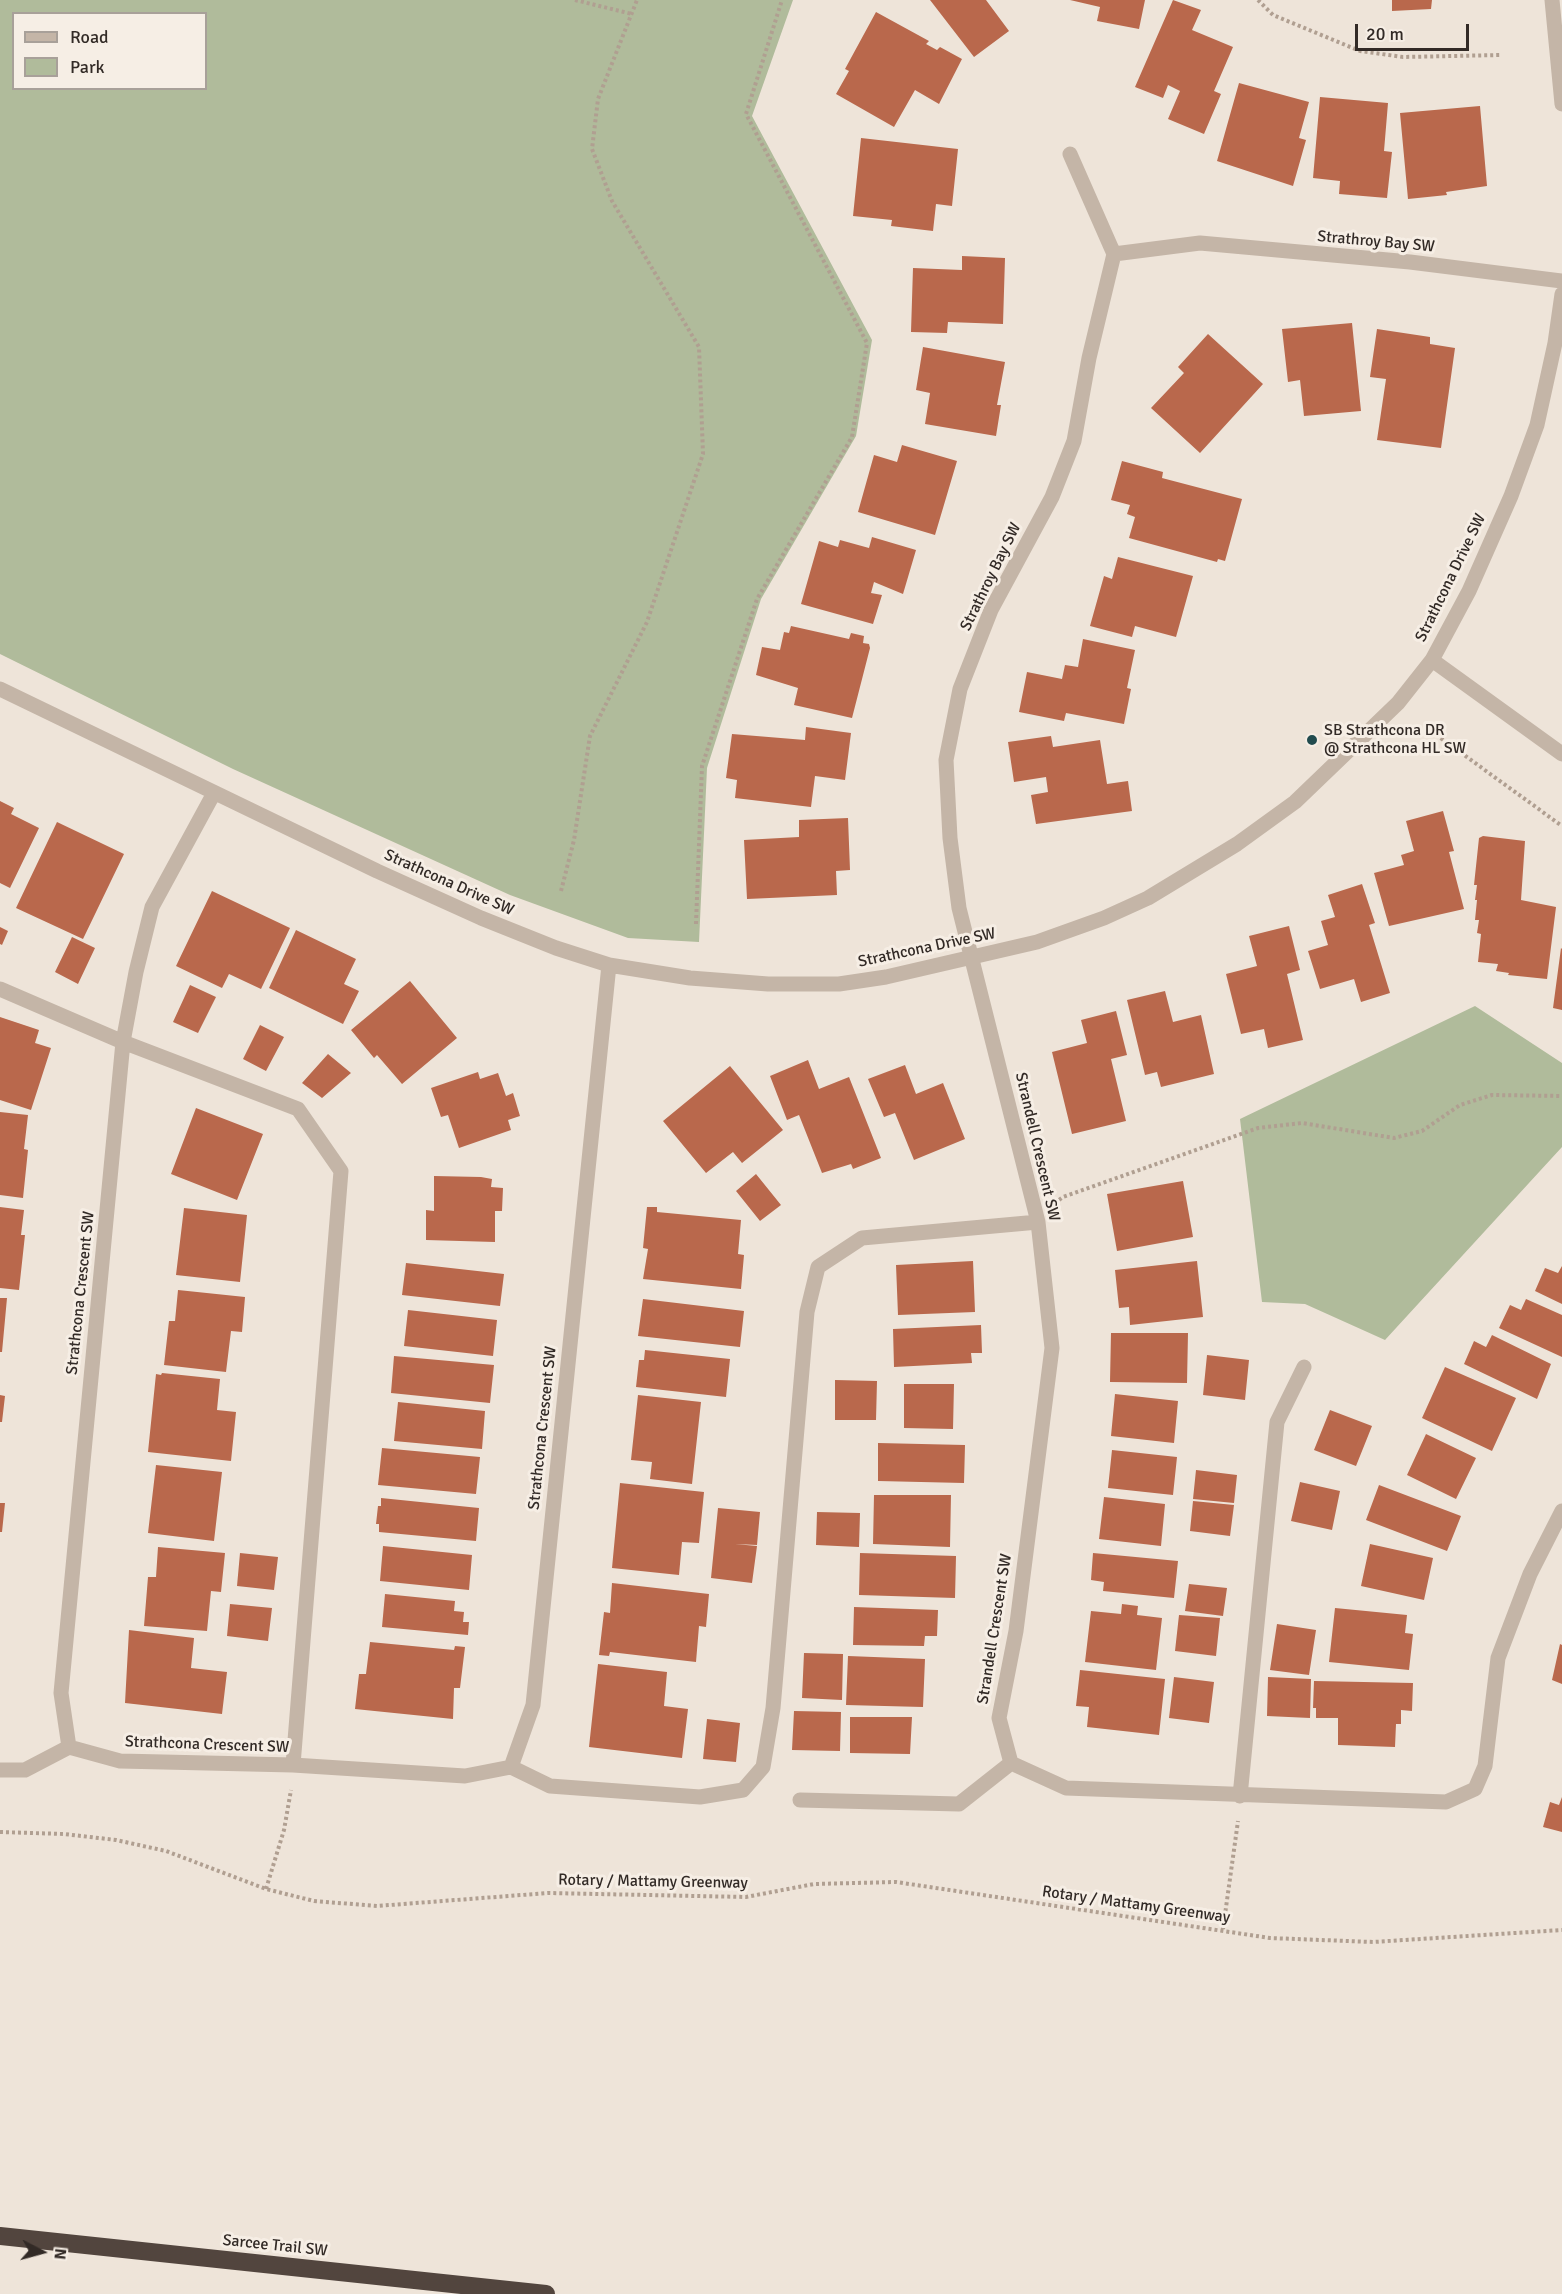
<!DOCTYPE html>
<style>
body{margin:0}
#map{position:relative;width:1562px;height:2294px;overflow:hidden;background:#eee4d9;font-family:Signika,sans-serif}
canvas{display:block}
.legend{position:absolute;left:12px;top:12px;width:195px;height:78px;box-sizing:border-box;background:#f6eee5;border:2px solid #a8a099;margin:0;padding:8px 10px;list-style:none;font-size:18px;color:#322a26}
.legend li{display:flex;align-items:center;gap:12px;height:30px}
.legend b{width:30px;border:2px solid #a8a099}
.north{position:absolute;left:12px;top:2222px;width:60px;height:60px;-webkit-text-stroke:4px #f6eee5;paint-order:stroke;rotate:96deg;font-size:16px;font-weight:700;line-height:24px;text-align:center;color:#322a26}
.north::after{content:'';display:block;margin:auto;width:21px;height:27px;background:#322a26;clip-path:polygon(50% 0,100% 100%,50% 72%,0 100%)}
.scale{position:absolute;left:1355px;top:24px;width:114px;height:27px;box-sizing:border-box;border:3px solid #322a26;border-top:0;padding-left:8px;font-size:18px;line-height:21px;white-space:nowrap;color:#322a26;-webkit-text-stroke:4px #f6eee5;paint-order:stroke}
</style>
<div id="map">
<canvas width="1562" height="2294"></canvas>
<ul class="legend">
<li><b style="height:8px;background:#c4b5a7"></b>Road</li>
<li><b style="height:16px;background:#b0bb9b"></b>Park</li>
</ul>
<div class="north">N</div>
<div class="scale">20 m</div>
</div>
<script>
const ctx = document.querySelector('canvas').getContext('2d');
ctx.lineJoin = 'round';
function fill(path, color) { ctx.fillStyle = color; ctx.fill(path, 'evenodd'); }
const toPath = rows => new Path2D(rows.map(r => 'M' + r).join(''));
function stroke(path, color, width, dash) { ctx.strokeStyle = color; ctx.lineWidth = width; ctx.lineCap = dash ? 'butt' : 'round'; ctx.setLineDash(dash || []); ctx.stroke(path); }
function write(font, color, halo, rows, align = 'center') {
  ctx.font = font + ' Signika,sans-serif'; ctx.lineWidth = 6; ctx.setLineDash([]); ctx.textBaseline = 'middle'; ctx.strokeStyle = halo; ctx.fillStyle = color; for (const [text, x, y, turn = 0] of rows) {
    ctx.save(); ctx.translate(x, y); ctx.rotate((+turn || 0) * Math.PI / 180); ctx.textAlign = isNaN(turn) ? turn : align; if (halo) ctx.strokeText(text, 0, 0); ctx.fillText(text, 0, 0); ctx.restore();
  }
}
fill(toPath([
 [0,0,793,0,752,116,872,340,856,436,761,599,707,768,699,942,628,938,510,895,233,769,0,654],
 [14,14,206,14,206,88,14,88],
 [1475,1006,1562,1063,1562,1147,1385,1340,1305,1304,1262,1302,1240,1119]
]), '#b0bb9b');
fill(toPath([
 [930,0,986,0,1009,31,974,57],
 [1070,0,1145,0,1139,29,1097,21,1100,7],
 [1173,0,1201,10,1192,30,1233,47,1214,91,1221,94,1204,134,1168,119,1180,91,1168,85,1163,98,1135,87],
 [1392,0,1432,0,1431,9,1392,11],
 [876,12,929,41,926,44,937,50,940,47,962,59,939,104,915,90,894,127,836,94,849,71,845,69],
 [1239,83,1309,102,1299,138,1306,140,1293,186,1217,161],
 [1320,97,1388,103,1384,151,1392,152,1387,198,1339,194,1340,181,1313,178],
 [1480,106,1487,186,1446,192,1447,195,1408,199,1400,113],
 [861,138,958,149,952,206,936,204,933,231,891,226,892,220,853,216],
 [962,256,1005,258,1003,324,948,322,947,333,911,332,913,268,962,270],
 [1352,323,1361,411,1304,416,1300,380,1288,382,1282,329],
 [1377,329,1430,337,1430,344,1455,348,1441,448,1377,440,1386,379,1370,377],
 [1208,334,1263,384,1200,453,1151,408,1184,373,1178,367],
 [923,347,1005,362,997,405,1001,405,996,436,925,424,930,393,916,390],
 [902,445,957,461,935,535,858,512,874,455,897,462],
 [1122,461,1163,472,1162,478,1242,499,1225,561,1218,559,1217,562,1129,538,1135,517,1127,514,1130,505,1111,500],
 [872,537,916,550,903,594,874,582,871,593,882,595,873,624,801,604,819,541,838,547,840,540,869,548],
 [1118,557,1193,576,1176,637,1135,626,1132,637,1090,626,1104,576,1112,579],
 [791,626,849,639,851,633,864,636,863,643,869,644,870,648,852,718,794,705,798,688,756,675,762,647,780,650,784,632,789,633],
 [1083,639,1135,650,1127,688,1131,689,1124,724,1066,713,1064,721,1019,712,1027,672,1062,679,1065,665,1078,667],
 [806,727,851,733,845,780,815,776,811,807,735,798,737,780,726,778,732,734,805,740],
 [1051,736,1053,747,1100,740,1107,784,1128,781,1132,811,1036,824,1031,795,1048,792,1046,777,1014,782,1008,742],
 [0,801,14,808,11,814,39,828,10,888,0,883],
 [1443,811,1454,851,1449,852,1464,909,1389,926,1374,873,1404,865,1401,855,1414,851,1406,821],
 [848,818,850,870,836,871,837,895,747,899,744,840,799,837,799,820],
 [57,822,124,854,83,939,16,908],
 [1483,836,1525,841,1521,900,1556,907,1547,979,1508,975,1509,973,1496,971,1498,964,1478,962,1481,934,1477,933,1479,920,1475,920,1477,900,1475,900,1477,885,1474,885,1479,838],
 [1362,884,1375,923,1369,925,1390,993,1361,1002,1354,979,1320,989,1308,951,1328,945,1321,921,1335,917,1328,895],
 [212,891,290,928,261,989,229,974,222,988,176,966],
 [1289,926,1300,970,1287,974,1303,1040,1268,1048,1264,1029,1241,1034,1226,974,1257,966,1249,936],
 [0,927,8,931,2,945,0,944],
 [296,930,356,959,344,984,359,991,343,1024,269,988],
 [72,937,95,948,78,984,55,972],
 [1561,948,1562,949,1562,1010,1553,1008],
 [410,981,457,1038,402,1084,377,1055,374,1058,351,1030],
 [190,985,216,997,198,1033,173,1022],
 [1165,991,1173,1022,1201,1015,1214,1074,1161,1087,1157,1072,1145,1075,1127,1000],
 [1116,1011,1127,1055,1111,1059,1126,1121,1072,1134,1052,1052,1087,1043,1081,1020],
 [0,1017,39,1030,35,1043,51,1048,31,1110,0,1100],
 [260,1025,284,1037,266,1071,243,1059],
 [328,1054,351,1073,322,1098,302,1083],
 [808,1060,819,1089,849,1077,881,1158,853,1169,851,1164,822,1173,799,1115,787,1120,770,1076],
 [905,1065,916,1094,943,1083,965,1139,914,1160,895,1113,884,1117,868,1079],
 [730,1066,783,1130,742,1163,733,1152,706,1173,663,1121],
 [478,1072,480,1079,498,1073,506,1096,513,1093,520,1116,508,1120,511,1130,459,1148,448,1115,441,1117,431,1088],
 [196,1108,263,1134,237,1200,171,1174],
 [0,1112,28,1115,24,1149,28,1150,23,1198,0,1195],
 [756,1174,781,1205,760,1221,736,1191],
 [434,1176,481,1177,492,1179,491,1187,503,1188,502,1211,495,1211,495,1242,426,1240,426,1210,434,1211],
 [1183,1181,1193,1237,1117,1251,1107,1194],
 [0,1207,24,1210,21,1235,25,1235,19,1290,0,1288],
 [647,1207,657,1207,657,1212,741,1220,738,1254,744,1255,741,1289,643,1279,648,1249,643,1248],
 [184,1208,247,1215,240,1282,176,1275],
 [973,1261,975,1312,898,1315,896,1265],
 [1197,1261,1203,1317,1130,1325,1129,1307,1119,1308,1115,1270],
 [406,1263,504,1274,500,1306,402,1295],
 [1562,1266,1562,1304,1535,1291,1545,1268,1558,1273],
 [178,1290,245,1297,242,1332,231,1331,226,1372,164,1365,169,1321,175,1321],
 [0,1298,7,1298,2,1352,0,1352],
 [643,1299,744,1311,740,1347,638,1336],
 [1526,1299,1562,1315,1562,1357,1499,1328,1510,1305,1521,1310],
 [408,1310,497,1320,493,1356,404,1346],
 [981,1325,982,1353,971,1353,972,1363,894,1367,893,1329],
 [1111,1333,1188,1333,1187,1383,1110,1382],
 [1492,1335,1551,1364,1537,1399,1464,1364,1474,1341,1486,1347],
 [645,1350,730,1359,726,1397,636,1387,639,1360,644,1360],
 [1207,1355,1249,1360,1245,1400,1203,1395],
 [394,1356,494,1365,490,1403,391,1393],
 [1445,1367,1516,1398,1492,1451,1422,1418],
 [162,1373,220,1379,217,1410,236,1412,231,1461,148,1452,156,1374,161,1375],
 [835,1380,877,1381,876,1420,835,1420],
 [904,1384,954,1384,953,1429,904,1428],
 [1115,1394,1178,1401,1174,1443,1111,1436],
 [0,1395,5,1396,2,1422,0,1422],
 [638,1395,701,1402,692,1484,650,1479,652,1462,631,1460],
 [398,1402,485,1411,482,1449,394,1441],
 [1330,1410,1372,1426,1356,1466,1314,1450],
 [1426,1434,1476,1458,1456,1499,1407,1475],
 [878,1443,965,1445,964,1483,878,1481],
 [382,1448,480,1457,476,1494,378,1485],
 [1112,1450,1177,1457,1173,1495,1108,1488],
 [156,1465,222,1472,214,1541,148,1533],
 [1196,1470,1237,1475,1234,1503,1193,1499],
 [1300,1482,1340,1491,1332,1530,1291,1521],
 [620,1483,704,1492,699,1543,682,1542,679,1575,612,1568],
 [1379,1485,1461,1516,1447,1551,1366,1520],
 [874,1495,951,1495,950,1547,873,1544],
 [1104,1497,1165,1504,1161,1546,1099,1539],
 [381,1498,479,1508,476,1541,379,1532,379,1524,376,1524,378,1506,381,1506],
 [1193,1501,1234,1505,1230,1536,1190,1531],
 [0,1503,5,1503,2,1532,0,1532],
 [718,1508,760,1512,757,1545,735,1544,757,1546,752,1583,711,1578],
 [817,1512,860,1513,859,1547,816,1545],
 [1370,1544,1433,1558,1424,1600,1361,1586],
 [383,1546,472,1555,469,1590,380,1581],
 [158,1547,225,1553,221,1592,211,1591,207,1631,144,1626,148,1577,156,1577],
 [240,1553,278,1557,274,1590,237,1586],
 [860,1553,956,1556,955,1598,859,1595],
 [1093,1553,1178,1561,1174,1598,1103,1591,1104,1582,1091,1580],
 [612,1583,709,1594,706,1627,699,1626,696,1662,610,1652,609,1656,599,1655,604,1612,610,1613],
 [1189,1584,1227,1588,1223,1616,1185,1611],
 [385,1594,455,1601,454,1611,464,1612,463,1622,469,1622,468,1635,382,1627],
 [230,1604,272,1608,268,1641,227,1636],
 [1122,1604,1138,1606,1137,1615,1162,1618,1156,1670,1085,1662,1091,1611,1121,1614],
 [854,1607,938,1610,937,1636,925,1636,924,1646,853,1645],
 [1335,1608,1407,1615,1405,1633,1413,1634,1409,1670,1329,1662],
 [1179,1615,1220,1618,1216,1656,1175,1651],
 [1277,1624,1316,1630,1309,1675,1270,1670],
 [129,1630,194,1638,191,1668,227,1672,222,1714,125,1703],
 [370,1642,454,1650,455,1646,465,1647,460,1688,454,1688,453,1719,355,1709,359,1674,366,1674],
 [1560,1644,1562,1645,1562,1684,1552,1680],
 [804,1653,843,1654,842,1700,802,1698],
 [848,1656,925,1659,923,1707,846,1705],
 [598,1664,667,1672,664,1706,688,1709,682,1758,589,1747],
 [1080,1670,1165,1679,1159,1735,1087,1727,1089,1707,1076,1706],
 [1174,1677,1214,1682,1209,1723,1169,1718],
 [1268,1677,1311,1679,1310,1718,1267,1716],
 [1314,1681,1413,1683,1412,1711,1401,1710,1401,1724,1396,1724,1395,1747,1338,1745,1338,1718,1316,1718,1316,1708,1313,1708],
 [794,1711,841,1712,840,1751,792,1750],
 [850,1717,912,1717,910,1754,850,1753],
 [707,1719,740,1723,736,1762,703,1759],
 [1562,1797,1562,1832,1543,1827,1550,1802,1559,1805]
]), '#b9684c');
stroke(toPath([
 [575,0,632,14],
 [1258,0,1273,15,1360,51,1403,57,1502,55],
 [1431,731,1562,826],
 [561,891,574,840,590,736,647,622,703,454,699,347,612,201,592,149,598,99,637,0],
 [696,924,702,766,757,599,852,437,867,343,746,114,782,0],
 [1059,1200,1063,1197,1258,1128,1302,1123,1394,1138,1422,1131,1460,1105,1492,1095,1562,1096],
 [0,1832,64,1834,116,1840,166,1851,266,1889,314,1901,377,1906,548,1893,746,1897,814,1884,896,1882,1270,1938,1373,1942,1562,1930],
 [266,1889,284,1830,291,1790],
 [1223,1929,1238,1821]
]), '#b09f91', 4, [3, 3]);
stroke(toPath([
 [1552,0,1562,104],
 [1070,154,1114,254,1089,358,1074,441,1052,497,991,610,960,689,946,760,950,838,959,908,1038,1222,1052,1348,1016,1631,999,1718,1011,1763,1066,1788,1446,1802,1475,1789,1485,1766,1498,1658,1530,1574,1562,1511],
 [1114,254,1200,243,1410,262,1562,281],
 [1432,660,1562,754],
 [0,689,377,871,481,918,556,948,609,965,690,978,768,984,839,984,886,977,1037,942,1104,918,1148,898,1237,844,1295,802,1398,703,1432,660,1469,591,1511,496,1537,425,1555,343,1562,294],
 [214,793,152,907,136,972,123,1042,61,1693,69,1747,120,1761,293,1765,465,1776,511,1767,533,1705,609,965],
 [0,989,123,1042,298,1109,341,1171,293,1765],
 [511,1767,550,1786,700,1797,743,1790,763,1767,773,1708,807,1312,818,1267,862,1238,1038,1222],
 [0,1770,25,1770,69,1747],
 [1240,1796,1277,1422,1304,1367],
 [800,1800,959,1804,1011,1763]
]), '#c4b5a7', 15);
stroke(toPath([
 [0,2236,546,2294]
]), '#52453e', 18);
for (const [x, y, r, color] of [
 [1312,740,6,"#214b4e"]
]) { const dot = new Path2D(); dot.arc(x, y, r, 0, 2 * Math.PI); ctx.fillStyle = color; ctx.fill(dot); stroke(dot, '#f6eee5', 2); }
write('16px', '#322a26', '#f6eee5', [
 ["Strathroy Bay SW",1376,242,5],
 ["Strathroy Bay SW",991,577,-64],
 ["Strathcona Drive SW",1451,578,-64],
 ["Strathcona Drive SW",449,883,24],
 ["Strathcona Drive SW",927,948,-12],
 ["Strandell Crescent SW",1037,1147,77],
 ["Strathcona Crescent SW",81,1293,-84],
 ["Strathcona Crescent SW",543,1428,-84],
 ["Strandell Crescent SW",995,1629,-81],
 ["Strathcona Crescent SW",207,1745,2],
 ["Rotary / Mattamy Greenway",653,1882,1],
 ["Rotary / Mattamy Greenway",1136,1905,8],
 ["Sarcee Trail SW",275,2246,6]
]);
write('16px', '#322a26', '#f6eee5', [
 ["SB Strathcona DR",1324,731],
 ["@ Strathcona HL SW",1324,749]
], 'left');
</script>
